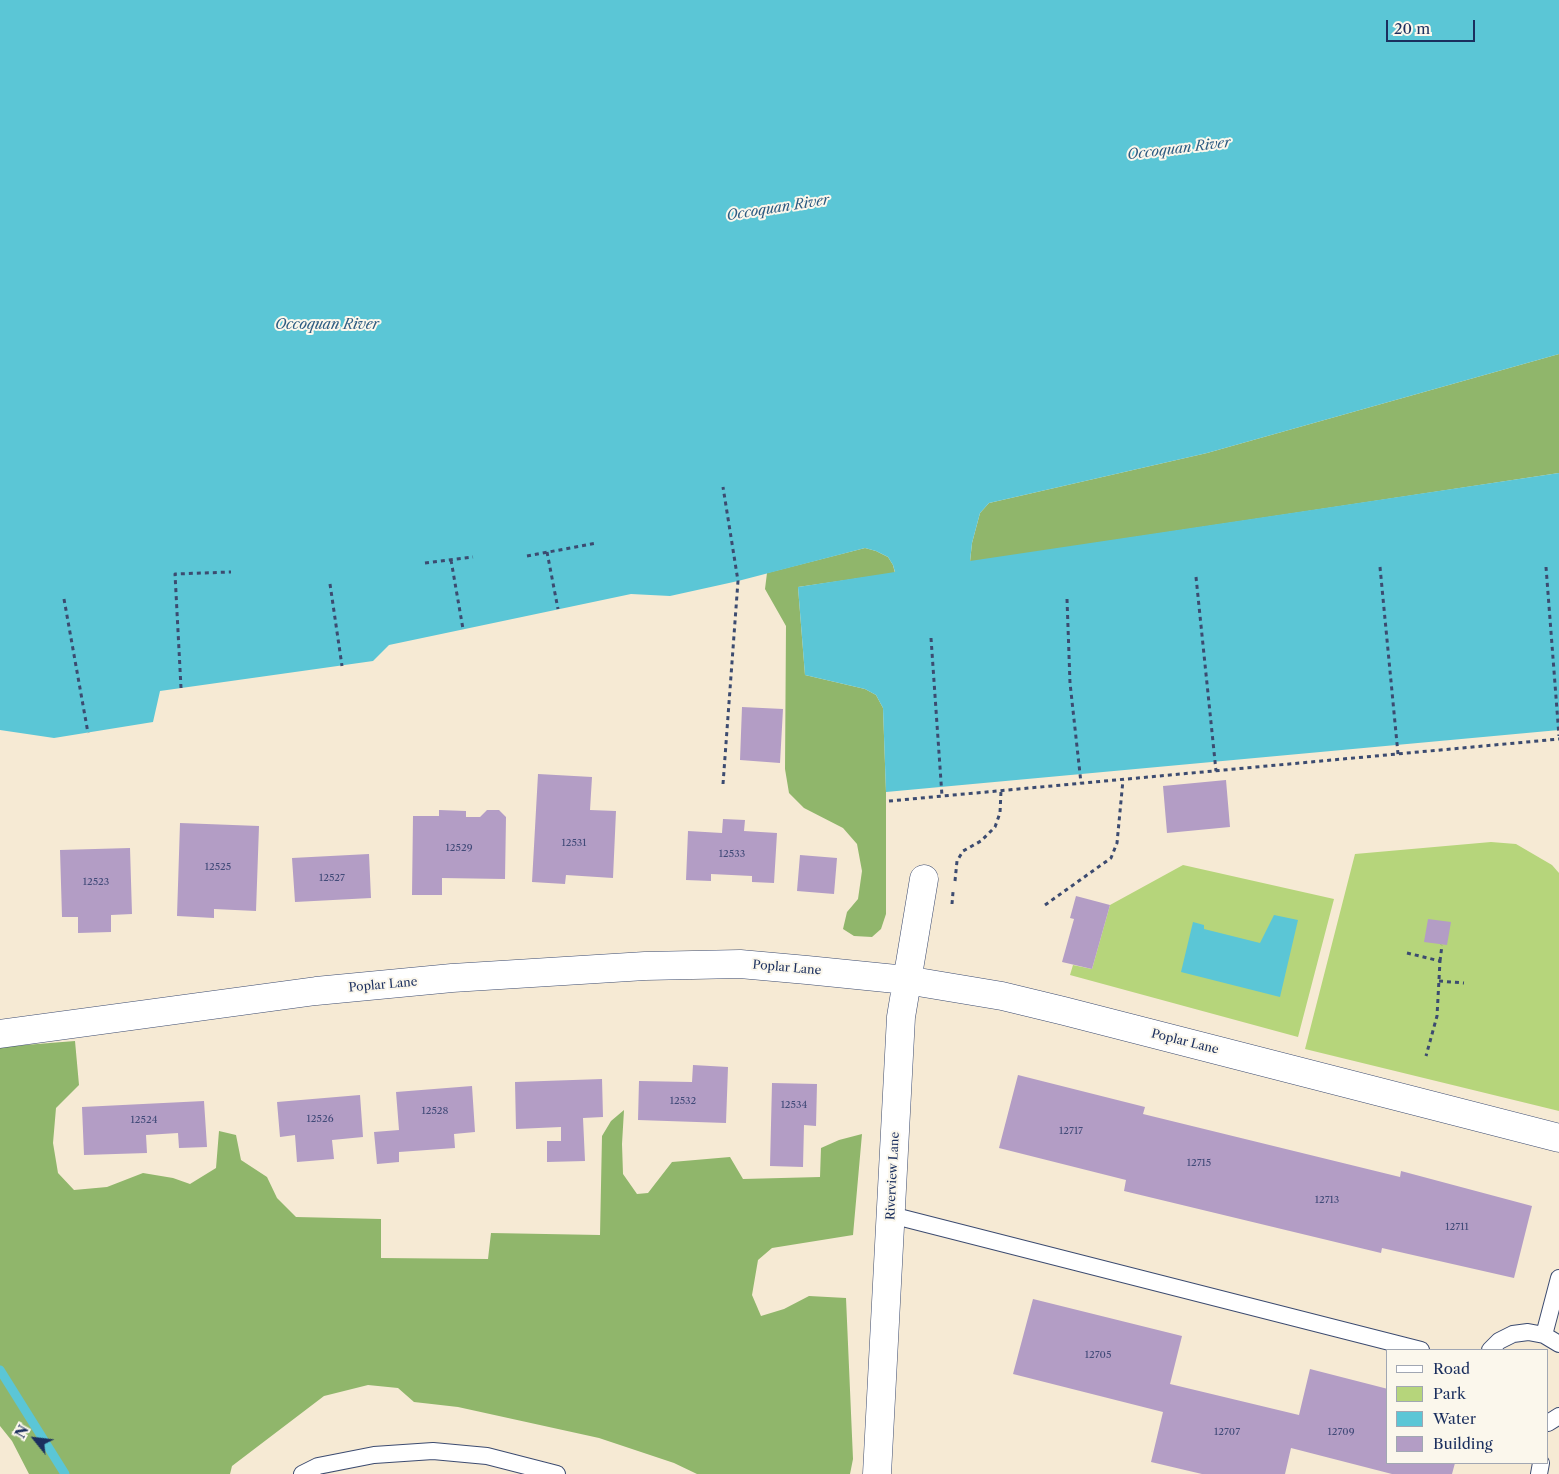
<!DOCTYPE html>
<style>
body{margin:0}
#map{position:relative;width:1559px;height:1474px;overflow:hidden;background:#f6ead4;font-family:"Libre Caslon Text",serif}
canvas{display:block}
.legend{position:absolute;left:1386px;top:1349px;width:162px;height:115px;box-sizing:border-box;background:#fbf7ec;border:1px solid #a1a7b3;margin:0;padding:6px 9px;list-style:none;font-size:15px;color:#1b2f5e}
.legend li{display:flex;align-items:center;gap:10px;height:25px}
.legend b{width:25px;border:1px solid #a1a7b3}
.north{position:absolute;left:10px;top:1414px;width:50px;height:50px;-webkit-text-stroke:4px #fbf7ec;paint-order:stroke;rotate:299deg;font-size:14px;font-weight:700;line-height:20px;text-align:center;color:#1b2f5e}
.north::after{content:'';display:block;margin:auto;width:18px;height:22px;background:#1b2f5e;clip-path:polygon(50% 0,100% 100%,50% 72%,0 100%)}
.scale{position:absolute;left:1386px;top:20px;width:89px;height:22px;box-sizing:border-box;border:2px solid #1b2f5e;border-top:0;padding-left:6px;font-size:15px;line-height:18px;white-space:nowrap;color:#1b2f5e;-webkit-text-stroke:4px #fbf7ec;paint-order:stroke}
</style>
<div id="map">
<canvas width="1559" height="1474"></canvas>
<ul class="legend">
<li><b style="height:6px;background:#fff"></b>Road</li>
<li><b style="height:14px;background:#b6d57b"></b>Park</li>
<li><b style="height:14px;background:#5bc6d6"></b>Water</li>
<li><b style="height:14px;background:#b39dc5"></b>Building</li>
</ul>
<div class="north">N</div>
<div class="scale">20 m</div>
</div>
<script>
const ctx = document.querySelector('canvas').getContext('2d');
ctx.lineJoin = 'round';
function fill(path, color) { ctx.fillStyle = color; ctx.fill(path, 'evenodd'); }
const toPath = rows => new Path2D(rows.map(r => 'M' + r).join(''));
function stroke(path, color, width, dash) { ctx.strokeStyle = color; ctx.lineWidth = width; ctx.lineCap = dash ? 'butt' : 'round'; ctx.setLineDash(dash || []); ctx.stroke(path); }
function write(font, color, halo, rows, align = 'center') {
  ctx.font = font + ' "Libre Caslon Text",serif'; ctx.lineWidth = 4; ctx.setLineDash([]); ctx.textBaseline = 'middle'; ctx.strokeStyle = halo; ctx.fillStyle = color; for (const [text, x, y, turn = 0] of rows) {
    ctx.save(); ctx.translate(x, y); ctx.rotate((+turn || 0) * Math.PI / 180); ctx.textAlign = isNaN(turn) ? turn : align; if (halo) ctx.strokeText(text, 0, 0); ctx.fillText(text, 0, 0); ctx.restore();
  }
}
fill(toPath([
 [1491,842,1516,844,1552,865,1559,873,1559,1111,1305,1049,1355,854],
 [1183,865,1334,899,1298,1037,1070,975,1073,965,1092,969,1110,905]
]), '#b6d57b');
fill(toPath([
 [1559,354,1559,473,970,562,972,543,980,513,989,503,1207,453],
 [865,548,876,551,888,557,893,565,895,573,798,587,805,675,865,689,876,695,883,708,886,792,886,914,881,929,872,937,854,936,843,929,847,912,858,899,862,871,857,844,843,828,804,808,789,793,785,769,786,626,765,589,767,573],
 [75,1041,79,1085,56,1108,53,1143,58,1173,74,1190,107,1187,143,1173,173,1178,190,1184,216,1168,219,1131,236,1135,241,1160,267,1177,277,1198,296,1217,381,1219,381,1258,488,1259,491,1233,600,1235,602,1136,611,1121,624,1110,622,1144,623,1174,637,1194,648,1193,672,1162,730,1157,743,1179,820,1177,821,1148,839,1140,862,1134,853,1235,772,1248,758,1260,752,1295,761,1316,784,1309,809,1296,846,1298,853,1459,850,1474,697,1474,674,1463,599,1438,458,1407,414,1402,398,1388,368,1385,324,1396,232,1466,230,1474,29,1474,12,1441,0,1426,0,1047]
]), '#90b66b');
fill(toPath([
 [0,0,1559,0,1559,354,1207,453,989,503,980,513,972,543,970,561,1559,473,1559,730,886,792,883,708,876,695,865,689,805,675,798,587,895,572,893,565,888,557,876,551,865,548,738,581,670,596,631,594,389,645,373,661,160,691,153,722,54,738,0,730],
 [1274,915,1298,920,1280,997,1181,972,1193,922,1204,925,1204,929,1260,943]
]), '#5bc6d6');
stroke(toPath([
 [0,1370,65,1474]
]), '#5bc6d6', 9);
fill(toPath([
 [742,707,783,709,780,763,740,760],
 [538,774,592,777,590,810,616,811,613,878,566,875,565,884,532,882],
 [1226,780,1230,827,1167,833,1163,786],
 [439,810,466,811,466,817,480,817,487,810,499,810,506,817,505,879,442,878,442,895,412,895,413,816,439,816],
 [723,819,745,820,744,831,777,833,774,883,752,882,752,876,711,874,711,881,686,880,688,831,722,833],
 [180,823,259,826,256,911,214,909,214,918,177,916],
 [130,848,132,914,111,915,111,932,78,933,78,917,62,917,60,850],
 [369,854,371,898,295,902,292,858],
 [800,855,837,858,834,894,797,891],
 [1076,896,1110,905,1092,969,1062,962,1074,919,1070,918],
 [1428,919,1451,922,1447,945,1424,942],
 [693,1065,728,1067,726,1123,638,1120,639,1081,692,1082],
 [1018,1075,1145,1107,1143,1114,1400,1177,1401,1171,1532,1206,1514,1278,1382,1248,1381,1253,1124,1191,1126,1180,999,1148],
 [602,1079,603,1117,583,1118,585,1161,547,1162,547,1141,561,1141,561,1127,516,1129,515,1082],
 [772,1083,817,1084,816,1126,804,1125,803,1167,770,1166],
 [472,1086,475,1132,454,1134,455,1148,399,1152,399,1162,377,1164,374,1132,399,1130,396,1092],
 [360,1095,363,1137,332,1140,334,1159,297,1162,295,1135,280,1137,277,1102],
 [204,1101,207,1147,179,1148,178,1133,146,1135,147,1153,84,1155,82,1107],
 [1033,1299,1182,1336,1170,1384,1299,1415,1310,1369,1388,1389,1388,1463,1455,1463,1452,1474,1392,1474,1291,1448,1285,1474,1202,1474,1151,1462,1163,1412,1013,1374]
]), '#b39dc5');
const service = toPath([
 [891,1215,1421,1350],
 [1544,1335,1559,1278],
 [1490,1350,1499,1341,1513,1334,1528,1332,1544,1335,1559,1344],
 [1548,1423,1559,1416],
 [302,1474,318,1466,374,1455,433,1451,487,1456,557,1474],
 [1539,1474,1541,1463]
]);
const minor = toPath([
 [0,1034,316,991,452,978,645,966,740,964,807,970,906,980,1002,996,1064,1011,1559,1138],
 [877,1474,901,1017,924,879]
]);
stroke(service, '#3c4b70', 18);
stroke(minor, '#3c4b70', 29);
stroke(toPath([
 [547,552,558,609],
 [527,556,597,543],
 [451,560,463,629],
 [425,563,473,557],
 [1380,567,1398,754],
 [1546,567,1559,736],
 [1196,577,1216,771],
 [330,584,342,666],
 [64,599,88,733],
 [1067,599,1070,683,1081,783],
 [931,638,942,796],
 [181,688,175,574,231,572],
 [723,784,738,581,723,487],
 [889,801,1559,739],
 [955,881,957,861,963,851,981,841,995,827,1000,813,1001,791],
 [952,904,953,892],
 [1045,905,1111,858,1117,843,1123,780],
 [1407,953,1440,961,1437,1016,1426,1056],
 [1440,961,1442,945],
 [1439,981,1464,983]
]), '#3c4b70', 3, [4, 4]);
stroke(service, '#fff', 16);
stroke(minor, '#fff', 28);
write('10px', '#414a78', null, [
 ["12531",574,843],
 ["12529",459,848],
 ["12533",732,854],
 ["12525",218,867],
 ["12527",332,878],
 ["12523",96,882],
 ["12532",683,1101],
 ["12534",794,1105],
 ["12528",435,1111],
 ["12526",320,1119],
 ["12524",144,1120],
 ["12717",1071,1131],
 ["12715",1199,1163],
 ["12713",1327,1200],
 ["12711",1457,1227],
 ["12705",1098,1355],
 ["12707",1227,1432],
 ["12709",1341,1432]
]);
write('12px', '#1b2f5e', '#fbf7ec', [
 ["Poplar Lane",787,968,5],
 ["Poplar Lane",383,985,-5],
 ["Poplar Lane",1185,1042,14],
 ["Riverview Lane",893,1176,-87]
]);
write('italic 14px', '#2e5c82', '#fbf7ec', [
 ["Occoquan River",1179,149,-7],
 ["Occoquan River",778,208,-9],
 ["Occoquan River",327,325]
]);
</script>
